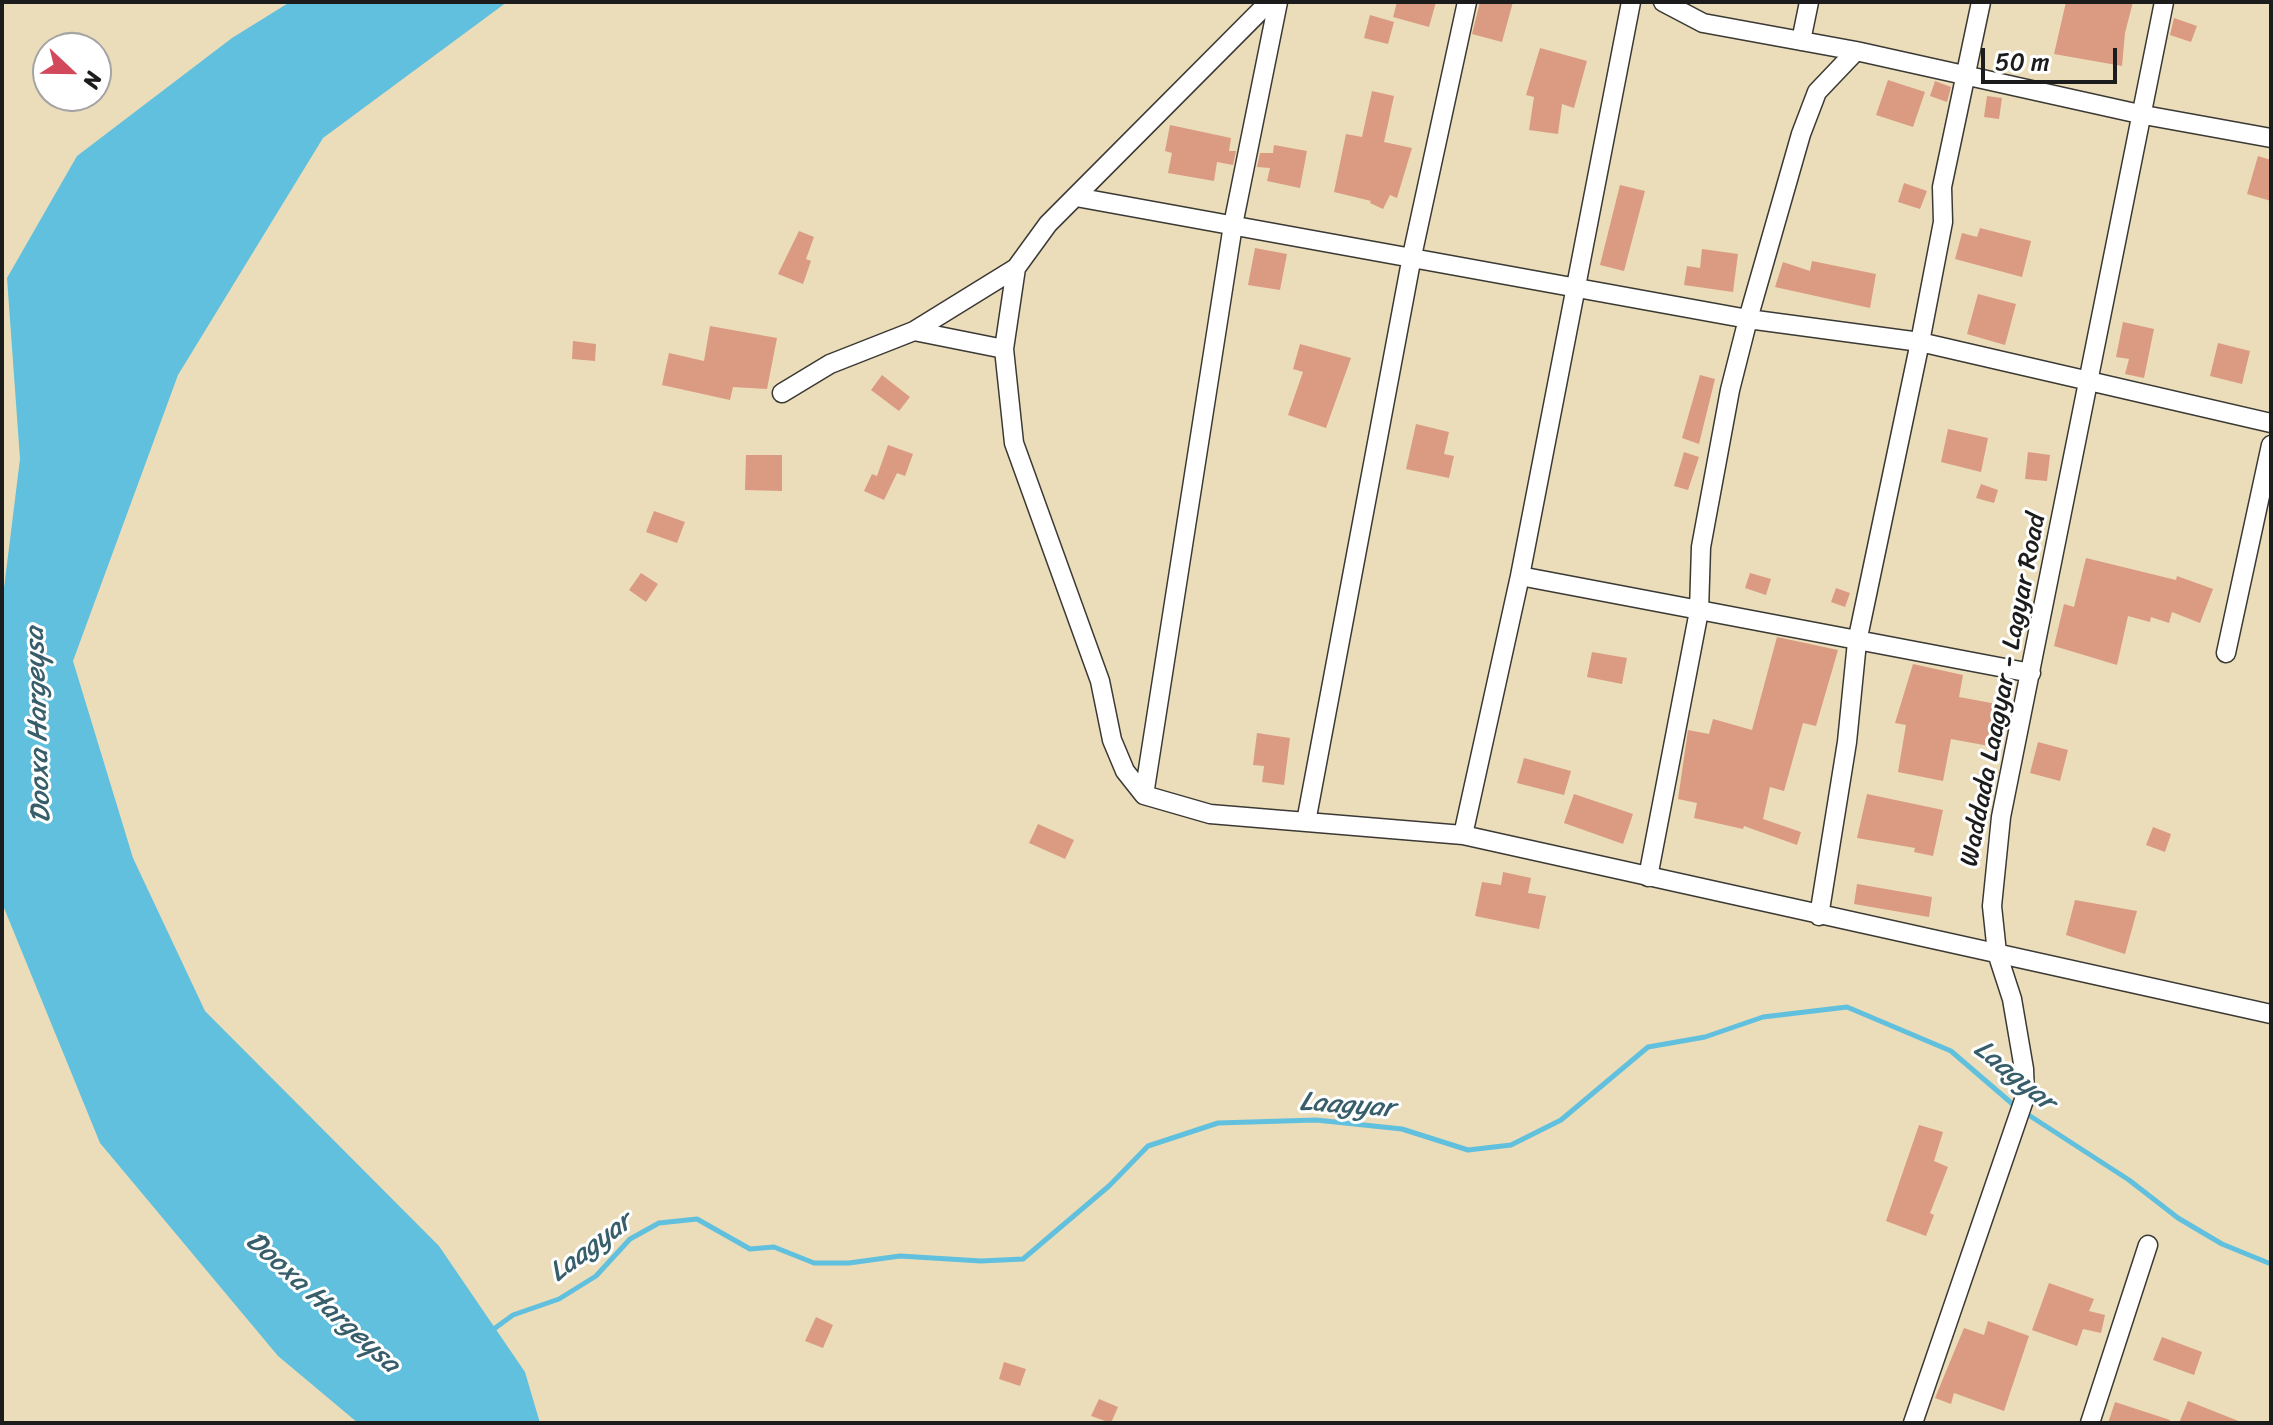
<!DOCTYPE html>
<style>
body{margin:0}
#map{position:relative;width:2273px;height:1425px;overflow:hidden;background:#ebddb9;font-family:Sriracha,sans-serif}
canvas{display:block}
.frame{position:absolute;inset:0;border:4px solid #1c1c1c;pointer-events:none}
.north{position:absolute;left:32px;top:32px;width:80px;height:80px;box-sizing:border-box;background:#fff;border:2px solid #a4a4a4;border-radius:50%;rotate:112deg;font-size:22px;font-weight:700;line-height:32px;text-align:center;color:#1c1c1c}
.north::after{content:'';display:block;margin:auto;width:28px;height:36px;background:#d1495b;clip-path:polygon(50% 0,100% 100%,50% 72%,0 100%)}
.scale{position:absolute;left:1981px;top:48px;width:136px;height:36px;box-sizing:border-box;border:4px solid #1c1c1c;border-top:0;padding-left:10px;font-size:24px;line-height:28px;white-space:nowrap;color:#1c1c1c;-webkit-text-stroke:6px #fff;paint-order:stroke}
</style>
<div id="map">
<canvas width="2273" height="1425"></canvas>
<div class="frame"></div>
<div class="north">N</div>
<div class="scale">50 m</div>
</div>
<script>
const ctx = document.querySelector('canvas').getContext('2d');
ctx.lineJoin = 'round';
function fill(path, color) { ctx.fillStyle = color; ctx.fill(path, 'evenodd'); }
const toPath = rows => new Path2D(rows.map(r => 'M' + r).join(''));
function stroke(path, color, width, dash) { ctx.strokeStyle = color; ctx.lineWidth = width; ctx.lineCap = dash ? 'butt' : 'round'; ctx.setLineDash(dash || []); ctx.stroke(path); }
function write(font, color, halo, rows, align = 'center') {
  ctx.font = font + ' Sriracha,sans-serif'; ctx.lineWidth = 6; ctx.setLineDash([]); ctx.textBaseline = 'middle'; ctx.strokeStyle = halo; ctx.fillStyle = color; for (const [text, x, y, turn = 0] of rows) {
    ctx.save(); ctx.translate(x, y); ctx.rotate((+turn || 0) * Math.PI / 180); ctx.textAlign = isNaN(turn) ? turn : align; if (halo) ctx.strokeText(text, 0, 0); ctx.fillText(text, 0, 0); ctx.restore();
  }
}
fill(toPath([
 [290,2,507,2,323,138,178,375,73,661,133,858,205,1011,439,1246,525,1372,540,1423,358,1423,278,1356,100,1143,2,903,2,604,20,459,7,278,77,156,232,38]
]), '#60c0de');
stroke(toPath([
 [2024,1112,2129,1180,2178,1218,2222,1244,2271,1264],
 [491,1331,513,1315,559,1299,596,1276,630,1239,659,1223,697,1219,750,1249,774,1247,814,1263,849,1263,900,1256,981,1261,1023,1259,1109,1186,1148,1146,1218,1123,1316,1120,1402,1129,1468,1150,1511,1145,1561,1120,1648,1047,1705,1037,1763,1017,1847,1007,1951,1051,2016,1107]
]), '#60c0de', 5);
fill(toPath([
 [1397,2,1436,2,1429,27,1393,17],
 [1480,2,1513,2,1502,42,1472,34],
 [2066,2,2133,2,2125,33,2122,66,2054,54],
 [1370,15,1394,22,1388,44,1364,38],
 [2174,18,2197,26,2191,42,2170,35],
 [1540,48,1587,61,1574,108,1562,104,1558,134,1529,130,1534,97,1526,95],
 [1888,80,1925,92,1913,127,1876,115],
 [1935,81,1951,87,1947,102,1930,96],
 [1372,91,1394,96,1384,142,1412,148,1397,198,1390,195,1383,209,1370,203,1371,201,1334,192,1346,134,1362,137],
 [1987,96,2002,98,1999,119,1984,117],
 [1170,125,1231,138,1229,151,1236,151,1233,165,1217,162,1214,181,1168,173,1172,153,1165,151],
 [1274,145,1307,151,1300,188,1267,181,1270,168,1257,167,1260,153,1273,153],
 [2258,156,2271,160,2271,201,2247,194],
 [1904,183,1927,191,1920,209,1898,202],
 [1620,185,1645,191,1624,271,1600,265],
 [1980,228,2031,241,2022,277,1955,259,1962,233,1977,237],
 [799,231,814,237,806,259,811,261,803,284,778,274],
 [1255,248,1287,254,1280,290,1248,285],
 [1702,249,1738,254,1733,292,1684,285,1687,266,1700,268],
 [1812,261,1876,274,1870,308,1775,287,1783,262,1810,271],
 [1978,294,2016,304,2005,345,1967,334],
 [2123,322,2154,329,2144,378,2125,374,2129,359,2116,357],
 [710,326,777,338,767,389,733,387,730,400,662,385,669,353,704,361],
 [573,341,596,344,595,361,572,359],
 [2218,343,2250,351,2242,384,2210,376],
 [1300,344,1351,358,1326,428,1288,415,1303,372,1293,369],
 [882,375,910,397,899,411,871,390],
 [1700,375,1715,379,1699,444,1682,438],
 [1416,424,1449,432,1444,454,1454,456,1449,478,1406,469],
 [1948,429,1988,438,1981,472,1941,462],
 [888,445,913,454,905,476,897,473,884,500,864,491,872,474,877,476],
 [1684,452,1699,457,1688,490,1674,486],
 [2028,452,2050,455,2047,481,2025,479],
 [746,455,782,455,782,491,745,490],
 [1981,484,1998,490,1994,503,1976,498],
 [654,511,685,522,677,543,646,532],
 [2086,558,2176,580,2177,576,2213,589,2200,623,2172,612,2169,623,2151,617,2150,622,2128,616,2117,665,2054,646,2064,604,2074,607],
 [641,573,658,584,646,602,629,590],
 [1750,573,1771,579,1766,595,1745,588],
 [1836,588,1850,593,1845,607,1831,602],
 [1777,637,1838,650,1816,726,1803,723,1784,791,1770,787,1763,819,1801,832,1797,845,1744,826,1743,829,1694,818,1697,803,1678,799,1688,730,1709,734,1713,719,1752,730],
 [1592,652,1627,658,1622,684,1587,677],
 [1913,664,1963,675,1959,697,1997,704,1989,746,1951,739,1943,781,1898,772,1906,725,1895,723],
 [1257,733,1290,738,1284,785,1262,782,1264,766,1253,765],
 [2038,742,2068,750,2060,781,2030,773],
 [1524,758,1571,771,1564,795,1517,783],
 [1574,794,1633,814,1623,844,1564,823],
 [1867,794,1943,810,1933,856,1914,852,1915,848,1857,838],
 [1038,824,1074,840,1065,859,1029,843],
 [2153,827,2171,834,2165,852,2146,845],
 [1503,872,1531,878,1528,893,1546,896,1539,929,1475,916,1482,882,1501,885],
 [1857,884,1932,897,1929,917,1854,904],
 [2075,900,2137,911,2125,954,2066,935],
 [1919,1125,1943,1132,1934,1161,1948,1167,1930,1213,1934,1215,1926,1236,1886,1221],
 [2049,1283,2094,1299,2089,1311,2105,1315,2101,1333,2083,1329,2077,1346,2032,1330],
 [816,1317,833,1325,823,1348,805,1341],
 [1988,1321,2029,1336,2004,1411,1954,1393,1951,1404,1935,1398,1964,1328,1984,1335],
 [2162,1337,2202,1352,2194,1375,2153,1360],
 [1004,1362,1026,1369,1020,1386,999,1379],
 [1099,1399,1118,1407,1111,1423,1091,1416],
 [2188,1401,2241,1422,2241,1423,2179,1423],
 [2115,1402,2170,1420,2169,1423,2108,1423]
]), '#da9b82');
const street = toPath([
 [1663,2,1703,23,1856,51,2144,115,2271,138],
 [1801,41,1809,2],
 [1076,197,1748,319,1920,342,2271,423],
 [1016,268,1004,349,1014,443,1100,681,1112,740,1125,771,1144,795,1210,814,1463,835,2271,1014],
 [914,331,1004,349],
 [782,393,830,364,914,331,1016,268,1048,224,1269,2],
 [1520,576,2031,673],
 [2226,653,2271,445],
 [1144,795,1233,225,1278,2],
 [1306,822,1412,256,1467,2],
 [1463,835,1520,576,1631,2],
 [1648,877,1699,611,1701,547,1730,390,1748,319,1801,134,1817,92,1856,51],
 [1819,916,1847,742,1857,642,1920,342,1943,222,1942,187,1981,2],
 [1913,1423,2025,1097,2024,1069,2012,999,1997,953,1992,906,2001,817,2164,2],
 [2090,1423,2148,1245]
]);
stroke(street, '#3b3934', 21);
stroke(street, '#fff', 18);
write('26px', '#1c1c1c', '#fff', [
 ["Waddada Laagyar - Lagyar Road",2004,690,-79]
]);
write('italic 28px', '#375e6a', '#fff', [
 ["Dooxa Hargeysa",39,725,-92],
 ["Laagyar",2014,1076,39],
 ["Laagyar",1347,1106,4],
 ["Laagyar",591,1248,-37],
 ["Dooxa Hargeysa",322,1303,42]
]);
</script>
